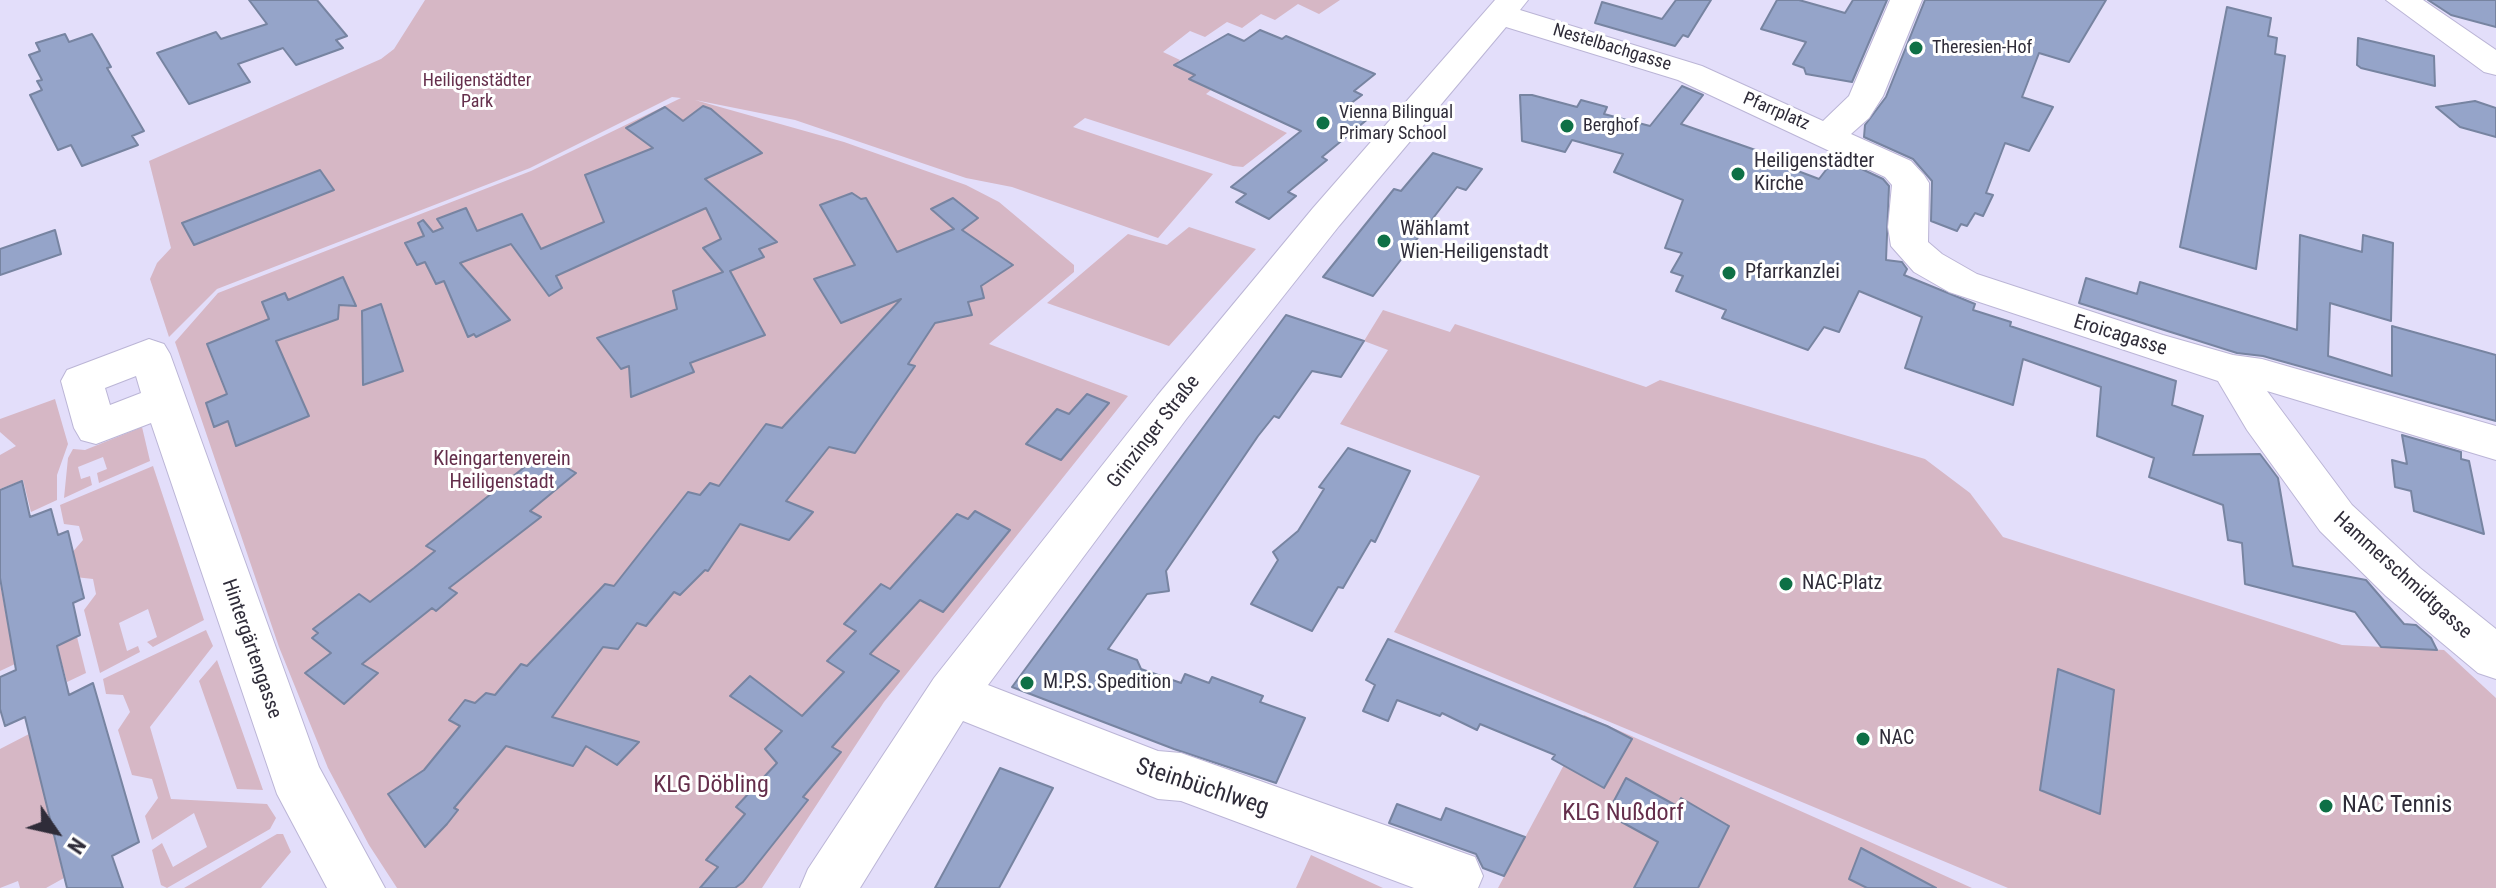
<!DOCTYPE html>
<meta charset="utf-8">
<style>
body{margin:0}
#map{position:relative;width:2496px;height:888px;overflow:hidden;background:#e3defa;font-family:"Roboto Condensed",sans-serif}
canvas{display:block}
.north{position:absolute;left:16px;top:792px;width:80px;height:80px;-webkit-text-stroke:6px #fff;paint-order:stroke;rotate:124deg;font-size:22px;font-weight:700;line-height:32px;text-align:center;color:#2f2c39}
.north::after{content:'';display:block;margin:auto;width:28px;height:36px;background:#2f2c39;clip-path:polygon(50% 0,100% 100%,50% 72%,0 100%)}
</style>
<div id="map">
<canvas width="2496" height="888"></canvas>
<div class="north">N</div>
</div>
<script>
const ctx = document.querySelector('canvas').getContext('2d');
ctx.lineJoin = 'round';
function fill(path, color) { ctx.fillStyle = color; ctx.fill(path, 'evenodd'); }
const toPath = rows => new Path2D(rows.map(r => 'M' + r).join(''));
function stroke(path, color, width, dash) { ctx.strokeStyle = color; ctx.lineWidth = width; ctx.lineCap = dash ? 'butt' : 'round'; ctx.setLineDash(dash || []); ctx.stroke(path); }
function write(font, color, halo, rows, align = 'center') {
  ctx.font = font + ' "Roboto Condensed",sans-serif'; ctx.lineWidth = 6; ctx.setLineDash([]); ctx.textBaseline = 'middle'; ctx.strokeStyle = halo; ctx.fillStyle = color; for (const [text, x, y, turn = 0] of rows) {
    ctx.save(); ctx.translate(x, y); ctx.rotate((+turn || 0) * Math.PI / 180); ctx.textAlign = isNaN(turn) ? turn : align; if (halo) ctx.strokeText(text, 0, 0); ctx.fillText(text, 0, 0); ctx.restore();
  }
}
fill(toPath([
 [425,0,1340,0,1319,14,1298,4,1275,20,1261,14,1242,28,1227,22,1205,37,1190,31,1163,52,1180,60,1174,65,1195,75,1190,80,1211,90,1206,94,1287,133,1243,167,1233,166,1085,118,1073,127,1213,174,1158,238,1012,187,966,178,795,120,695,100,844,142,966,185,999,202,1074,265,1074,272,989,344,1128,396,884,702,762,888,397,888,369,845,328,768,279,647,175,342,218,293,531,171,681,98,672,97,530,168,217,289,169,337,150,279,157,263,171,248,149,161,381,59,394,49],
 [1189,227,1256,249,1169,346,1047,303,1128,234,1167,245],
 [1383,310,1450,332,1455,324,1646,387,1660,380,1925,459,1970,493,2003,537,2342,645,2444,650,2496,698,2496,888,2008,888,1394,632,1480,476,1340,424,1388,350,1364,341],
 [55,399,68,444,57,475,57,500,31,512,23,480,0,489,0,455,16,446,0,432,0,419],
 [142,427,150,461,99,483,97,473,107,469,103,457,78,467,81,479,90,476,92,485,64,498,68,458,73,449,85,450],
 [153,466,204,620,153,647,147,642,157,637,148,609,119,623,127,651,138,646,140,652,100,673,84,610,96,594,93,579,75,577,70,555,83,540,79,526,64,524,60,505],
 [0,583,15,664,0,671],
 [206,630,213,646,150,727,171,799,267,804,276,818,270,829,167,888,161,885,152,850,162,843,173,867,207,847,194,813,152,840,145,816,158,798,152,779,132,775,118,730,130,712,123,695,106,694,103,679],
 [77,637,86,673,67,682,57,646],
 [217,660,263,790,237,789,199,681],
 [1584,715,1859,837,1972,888,1498,888,1566,761],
 [29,734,64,878,46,888,20,888,18,881,0,888,0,749],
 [277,834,283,834,291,852,261,888,184,888],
 [1311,855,1383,888,1296,888]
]), '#d6b7c5');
const building = toPath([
 [249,0,317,0,347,36,336,40,343,48,296,65,283,48,238,64,250,82,189,104,157,53,216,32,221,39,267,24,249,0],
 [1676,0,1711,0,1688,37,1683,35,1675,46,1595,23,1602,2,1662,19,1676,0],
 [1777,0,1799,0,1845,13,1853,0,1887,0,1852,82,1806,74,1804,68,1793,64,1806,42,1761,29,1777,0],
 [1925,0,2106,0,2069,62,2039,53,2022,97,2053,107,2029,151,2005,143,1986,193,1993,195,1983,216,1975,213,1967,226,1961,224,1957,231,1931,221,1932,181,1913,159,1864,137,1865,125,1886,97,1925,0],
 [2428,0,2496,0,2496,27,2451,15,2428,0],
 [2227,7,2271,18,2268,36,2277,38,2275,54,2285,56,2256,269,2180,247,2227,7],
 [1260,30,1282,39,1286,36,1375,74,1354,91,1362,95,1346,107,1369,118,1322,157,1327,160,1288,192,1296,196,1269,219,1236,202,1246,194,1231,187,1301,131,1189,79,1195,75,1174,65,1228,34,1244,41,1260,30],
 [65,34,69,42,92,34,97,42,111,67,107,68,144,131,132,136,138,145,82,166,71,145,58,150,30,95,42,90,37,81,42,80,29,55,40,51,36,43,65,34],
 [2358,38,2434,56,2435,86,2361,68,2357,65,2358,38],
 [1682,86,1703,95,1681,124,1764,153,1761,157,1819,179,1836,157,1883,179,1889,186,1886,260,1902,262,1907,269,1904,275,1975,304,1973,310,2011,322,2010,326,2176,381,2172,405,2203,416,2193,455,2260,454,2278,478,2293,566,2366,580,2404,624,2416,625,2431,638,2437,650,2381,647,2355,612,2245,584,2242,543,2228,540,2223,505,2149,477,2154,458,2097,436,2101,387,2023,359,2013,405,1905,368,1922,317,1859,291,1839,332,1824,327,1808,350,1722,318,1726,310,1676,291,1683,276,1671,272,1682,253,1665,248,1683,200,1614,172,1623,154,1572,140,1565,152,1522,141,1520,95,1532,95,1577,107,1581,100,1607,107,1604,114,1650,126,1682,86],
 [2475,101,2496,108,2496,137,2460,127,2436,107,2475,101],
 [703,106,711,109,762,153,705,179,777,242,759,249,764,257,730,271,765,335,690,363,694,372,631,397,629,366,621,369,597,338,677,309,673,291,723,272,703,248,721,239,706,208,556,276,562,288,549,296,511,244,460,263,510,320,476,337,474,334,468,337,444,281,436,284,425,262,417,265,405,243,424,236,418,223,423,220,433,232,443,228,437,219,466,208,477,231,522,214,541,249,604,222,585,175,653,148,626,128,665,107,683,121,703,106],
 [1433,153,1482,169,1466,190,1457,187,1373,296,1323,277,1394,189,1401,191,1433,153],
 [320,170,334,190,194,245,182,223,320,170],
 [852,193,861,199,866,198,897,252,954,229,931,209,953,198,978,218,962,230,1013,265,981,286,984,298,968,302,972,315,935,323,908,364,915,366,855,453,829,447,786,501,813,512,789,540,740,524,708,571,705,570,680,595,674,592,646,626,637,623,618,649,603,647,552,717,639,742,617,765,586,746,573,766,506,746,454,808,458,810,447,824,425,847,388,794,424,770,460,726,449,720,465,700,475,703,486,693,495,695,521,664,527,666,605,584,614,586,688,492,700,495,710,483,719,486,766,424,782,428,901,299,841,323,814,279,855,265,820,205,852,193],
 [55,230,61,254,0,275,0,249,55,230],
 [2300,235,2362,252,2363,235,2393,243,2391,321,2330,303,2328,356,2392,376,2392,326,2496,355,2496,421,2263,356,2237,353,2079,303,2086,278,2137,294,2140,282,2297,330,2300,235],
 [343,277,356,306,339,305,338,319,276,341,309,416,236,446,228,421,214,427,206,403,227,394,207,344,269,319,262,302,285,293,288,300,343,277],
 [381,304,403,371,363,385,362,311,381,304],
 [1286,315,1364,341,1341,377,1312,371,1279,418,1274,416,1258,436,1166,571,1169,591,1147,594,1108,649,1137,660,1141,669,1181,683,1185,674,1209,683,1212,677,1263,696,1260,702,1305,718,1276,783,1174,749,1012,687,1286,315],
 [1087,394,1109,403,1061,460,1026,444,1057,409,1069,414,1087,394],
 [2402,435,2461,452,2461,459,2469,461,2484,534,2414,511,2411,491,2395,487,2392,460,2407,464,2402,435],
 [1348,448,1410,471,1375,542,1371,540,1343,588,1338,587,1312,631,1251,604,1278,560,1273,552,1298,531,1324,489,1319,487,1348,448],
 [542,453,576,473,530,511,541,517,449,588,457,593,436,611,432,608,362,664,378,673,344,704,305,673,331,653,312,638,318,633,313,629,359,594,370,602,414,568,435,551,426,546,542,453],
 [22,481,30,517,51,509,58,535,68,531,84,598,73,603,80,635,57,646,69,695,93,683,139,842,112,856,123,888,67,888,25,717,5,726,0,709,0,677,16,670,0,578,0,490,22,481],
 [975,511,1010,530,943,612,920,600,870,654,899,671,832,747,841,752,803,797,808,800,743,882,735,888,700,888,718,867,706,860,745,814,736,807,777,763,765,749,782,731,730,696,750,676,802,716,844,672,827,661,856,631,844,624,881,584,890,589,957,514,968,519,975,511],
 [1388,639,1607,726,1632,739,1604,788,1552,759,1555,755,1480,724,1477,730,1442,713,1440,716,1397,700,1388,721,1363,711,1375,685,1366,680,1388,639],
 [2058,669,2114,690,2100,814,2040,790,2058,669],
 [1000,768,1053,788,999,888,935,888,1000,768],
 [1626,778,1677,806,1681,798,1729,826,1698,888,1634,888,1658,842,1607,814,1626,778],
 [1397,804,1441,820,1446,808,1525,837,1504,876,1483,868,1476,854,1389,823,1397,804],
 [1861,848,1936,888,1867,888,1849,879,1861,848]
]);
fill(building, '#95a4c9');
stroke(building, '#7784a1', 2);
const minor = toPath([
 [1495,0,1528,0,1520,10,1702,66,1823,121,1849,96,1890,0,1922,0,1883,96,1869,118,1851,134,1911,161,1924,175,1929,183,1928,242,1942,254,1977,274,2163,335,2233,355,2262,359,2496,426,2496,460,2267,391,2352,505,2420,568,2496,629,2496,679,2478,673,2386,596,2320,531,2247,430,2218,381,1949,292,1914,272,1891,246,1888,227,1892,185,1885,177,1678,80,1506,27,1339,226,1187,418,988,685,1158,751,1181,753,1475,857,1483,876,1478,888,1414,888,1181,801,1158,799,963,721,860,888,800,888,808,869,934,678,1157,396,1313,208,1495,0],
 [2386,0,2423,0,2496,50,2496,75,2484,72,2386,0],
 [149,339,164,344,170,354,319,767,385,888,327,888,277,794,151,423,96,444,81,440,74,428,61,381,67,370,149,339],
 [136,376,141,393,110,405,105,388,136,376]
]);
stroke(minor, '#bbb5d6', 2);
fill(minor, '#fff');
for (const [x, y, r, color] of [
 [1916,48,8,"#0e7046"],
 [1323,123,8,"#0e7046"],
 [1567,126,8,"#0e7046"],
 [1738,174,8,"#0e7046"],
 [1384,241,8,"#0e7046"],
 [1729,273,8,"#0e7046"],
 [1786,584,8,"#0e7046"],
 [1027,683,8,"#0e7046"],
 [1863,739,8,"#0e7046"],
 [2326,806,8,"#0e7046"]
]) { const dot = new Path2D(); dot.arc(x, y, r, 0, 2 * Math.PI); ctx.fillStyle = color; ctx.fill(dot); stroke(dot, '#fff', 3); }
write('18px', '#2f2c39', '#fff', [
 ["Nestelbachgasse",1612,48,17],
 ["Pfarrplatz",1776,112,23]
]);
write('18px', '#2f2c39', '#fff', [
 ["Theresien-Hof",1932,48],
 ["Vienna Bilingual",1339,113],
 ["Primary School",1339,134],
 ["Berghof",1583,126]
], 'left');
write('18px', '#642e4b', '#fff', [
 ["Heiligenstädter",477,81],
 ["Park",477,102]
]);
write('20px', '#2f2c39', '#fff', [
 ["Heiligenstädter",1754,162],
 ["Kirche",1754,185],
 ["Wählamt",1400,230],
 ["Wien-Heiligenstadt",1400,253],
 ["Pfarrkanzlei",1745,273],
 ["NAC-Platz",1802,584],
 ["M.P.S. Spedition",1043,683],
 ["NAC",1879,739]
], 'left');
write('20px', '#2f2c39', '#fff', [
 ["Eroicagasse",2120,336,17],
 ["Grinzinger Straße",1154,432,-52],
 ["Hammerschmidtgasse",2402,576,42],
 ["Hintergärtengasse",251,649,71]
]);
write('20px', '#642e4b', '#fff', [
 ["Kleingartenverein",502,460],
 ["Heiligenstadt",502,483]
]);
write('24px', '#642e4b', '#fff', [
 ["KLG Döbling",711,786],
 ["KLG Nußdorf",1623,814]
]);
write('24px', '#2f2c39', '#fff', [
 ["Steinbüchlweg",1202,788,18]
]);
write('24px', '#2f2c39', '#fff', [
 ["NAC Tennis",2342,806]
], 'left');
</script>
